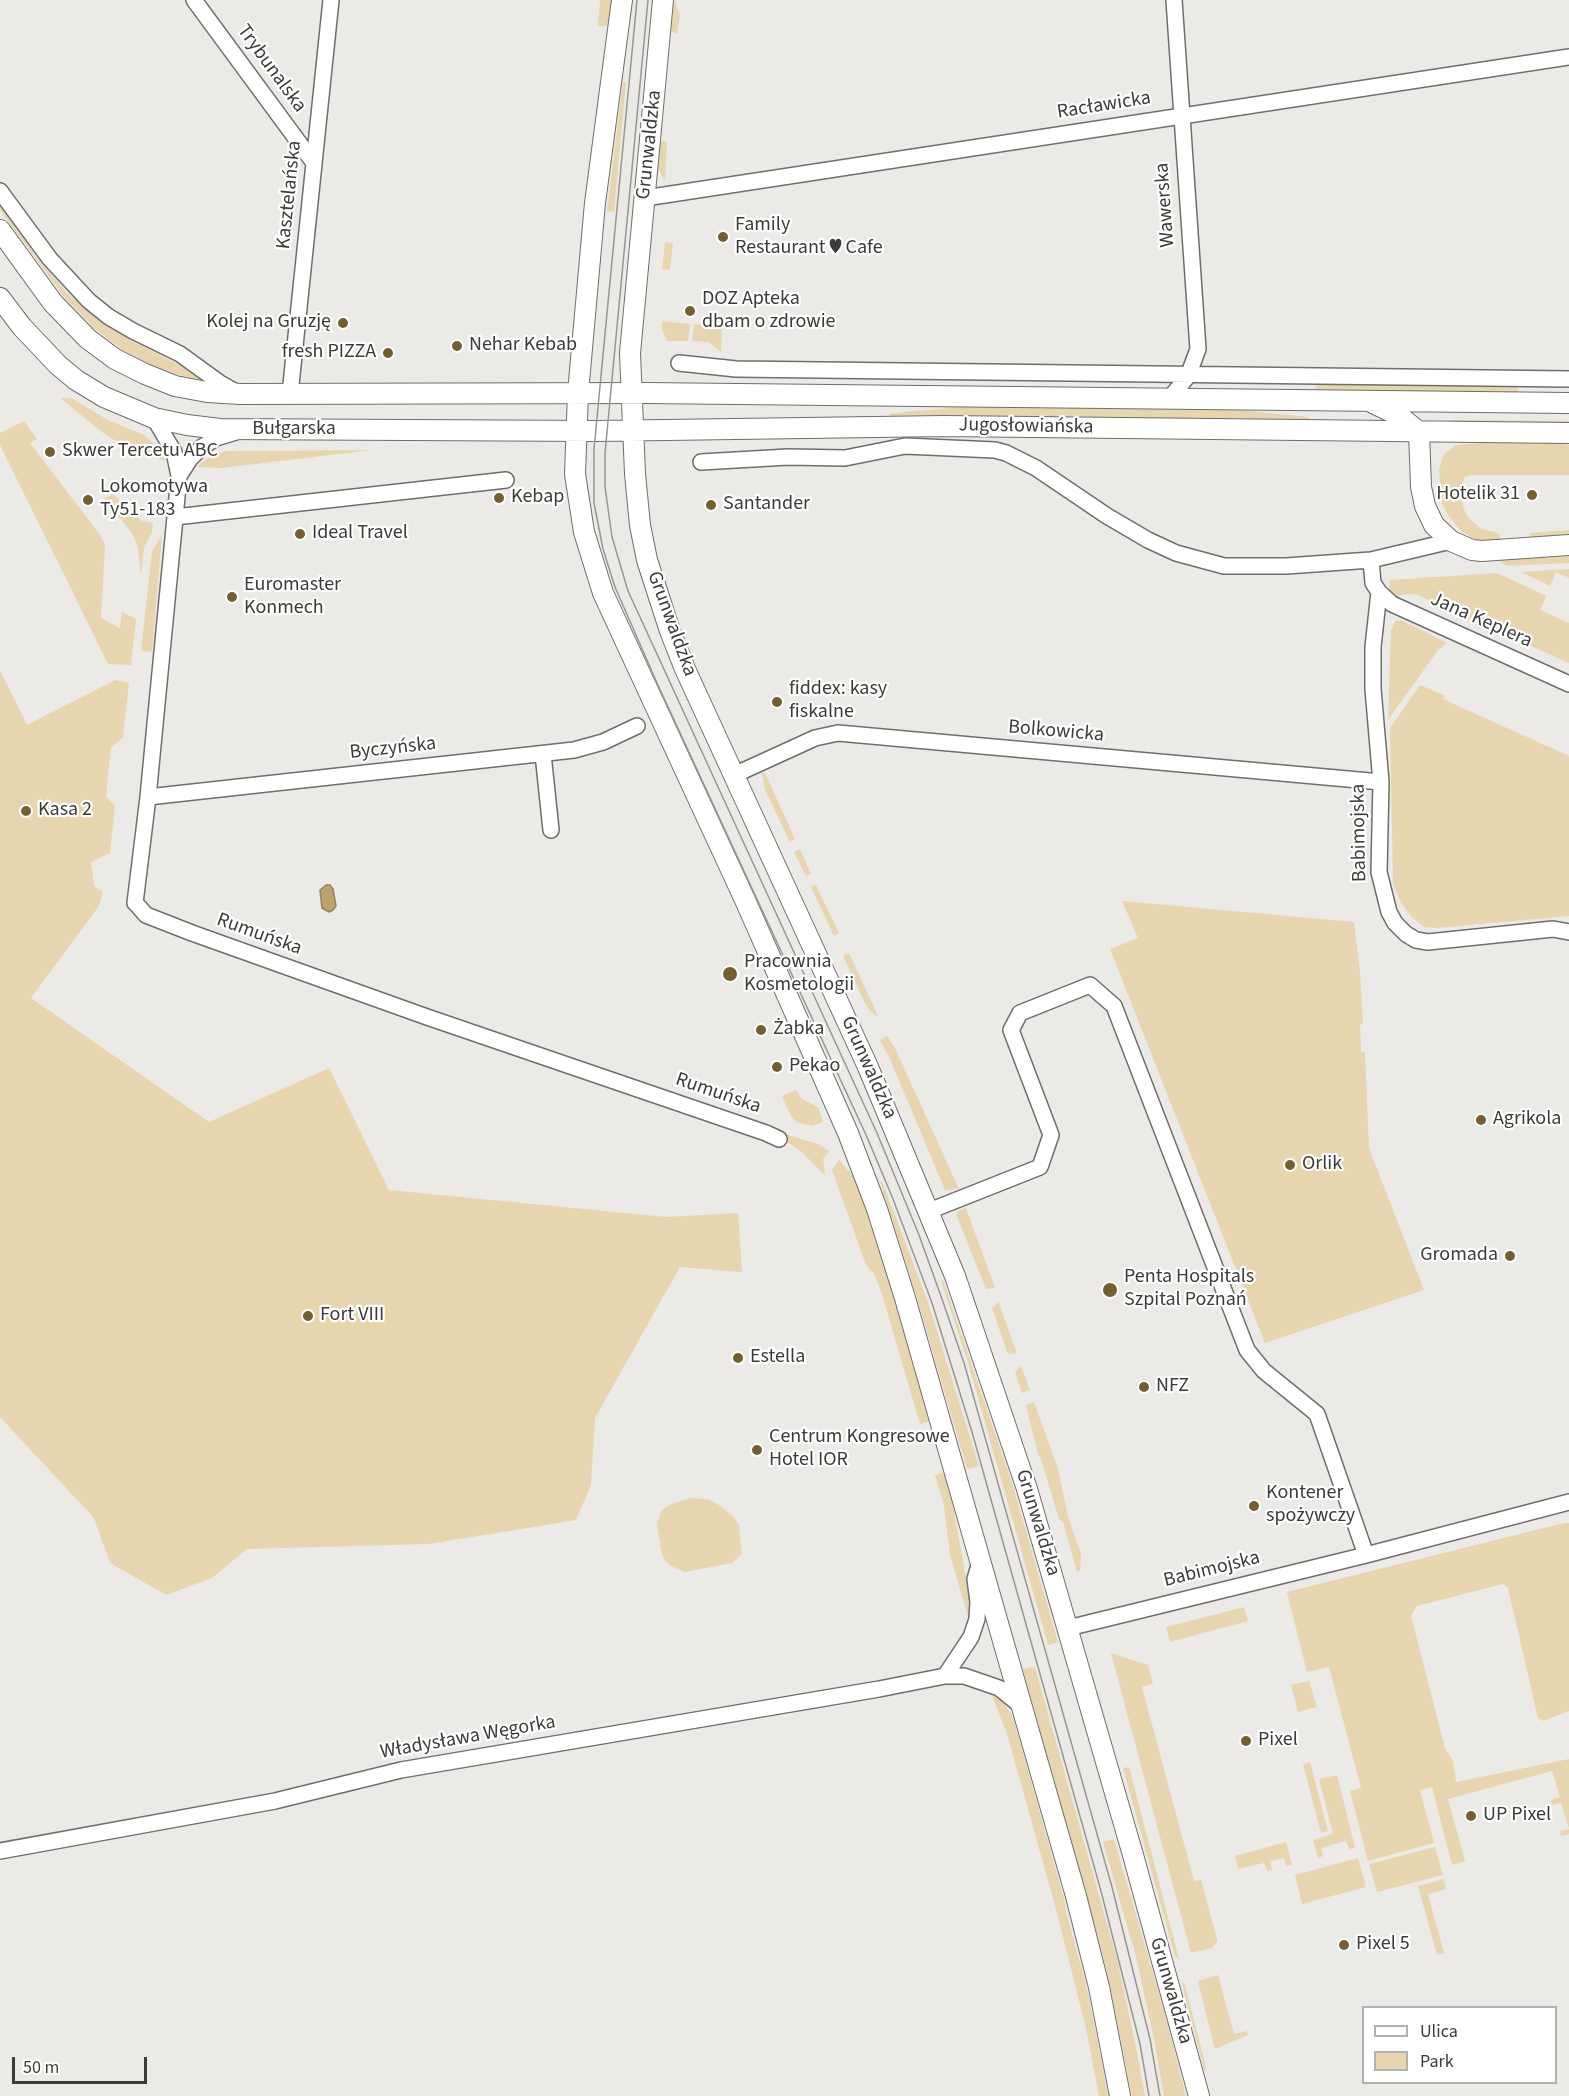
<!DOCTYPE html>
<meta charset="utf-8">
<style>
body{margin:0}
#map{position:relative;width:1569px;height:2096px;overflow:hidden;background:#eceae6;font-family:"Source Sans 3",sans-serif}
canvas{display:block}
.legend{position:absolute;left:1362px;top:2006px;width:195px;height:78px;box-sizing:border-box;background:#fff;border:2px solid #b1b1b0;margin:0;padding:8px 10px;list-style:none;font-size:18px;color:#3c3b39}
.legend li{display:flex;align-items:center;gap:12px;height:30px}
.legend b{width:30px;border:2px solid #b1b1b0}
.scale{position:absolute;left:12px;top:2057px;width:135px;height:27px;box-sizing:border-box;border:3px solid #3c3b39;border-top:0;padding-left:8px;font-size:18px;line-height:21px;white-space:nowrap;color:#3c3b39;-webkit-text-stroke:4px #fff;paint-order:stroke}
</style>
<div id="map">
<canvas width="1569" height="2096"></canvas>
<ul class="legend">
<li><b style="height:8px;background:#fff"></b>Ulica</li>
<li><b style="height:16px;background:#e7d5af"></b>Park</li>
</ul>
<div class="scale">50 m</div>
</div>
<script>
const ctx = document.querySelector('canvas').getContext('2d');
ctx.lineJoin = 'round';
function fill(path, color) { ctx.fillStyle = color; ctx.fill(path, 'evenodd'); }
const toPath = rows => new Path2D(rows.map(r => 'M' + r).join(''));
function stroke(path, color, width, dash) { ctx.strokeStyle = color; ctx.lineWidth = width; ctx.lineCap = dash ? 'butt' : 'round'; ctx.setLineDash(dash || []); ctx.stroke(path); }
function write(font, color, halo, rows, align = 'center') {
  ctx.font = font + ' "Source Sans 3",sans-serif'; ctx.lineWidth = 4.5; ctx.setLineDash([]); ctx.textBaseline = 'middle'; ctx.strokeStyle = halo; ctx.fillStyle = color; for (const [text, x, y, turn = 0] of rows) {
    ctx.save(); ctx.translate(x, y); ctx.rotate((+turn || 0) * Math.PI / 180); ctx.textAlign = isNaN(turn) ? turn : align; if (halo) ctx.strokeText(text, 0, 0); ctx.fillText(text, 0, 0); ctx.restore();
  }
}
fill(toPath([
 [600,0,612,0,610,23,606,26,598,26],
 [674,0,680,15,677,34,671,31],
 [623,82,626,82,614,212,607,211],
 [660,141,667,141,665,181,658,168],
 [0,206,41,263,67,293,98,320,130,340,182,366,199,379,180,375,151,365,124,351,94,328,64,297,0,210],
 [665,242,673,243,670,270,662,269],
 [662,321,690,324,688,341,667,341,662,329],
 [715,321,722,322,721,352,709,342,692,341,694,324,714,326],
 [1319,383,1516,385,1519,392,1314,391],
 [60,398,71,398,108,420,144,435,160,449,165,461,134,451,107,436],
 [945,406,1229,409,1309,417,1310,421,938,417,937,415,890,416,889,414,912,411,945,409],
 [1451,420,1569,421,1569,423,1451,422],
 [24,421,37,439,30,443,100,535,105,545,101,618,120,628,122,612,136,619,131,665,108,664,0,445,0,433],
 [1498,442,1554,443,1569,445,1569,475,1471,475,1465,477,1462,484,1460,496,1466,515,1481,529,1496,532,1500,535,1500,541,1484,541,1472,538,1461,531,1448,515,1442,503,1439,469,1444,454,1456,445],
 [373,450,221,468,197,467,211,455,227,451],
 [113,494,142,521,153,523,152,532,144,548,141,577,138,547,132,533,104,499],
 [1569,530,1569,537,1530,539,1530,533],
 [162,535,152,652,141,651,152,551],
 [1569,556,1569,563,1507,566,1498,560],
 [1569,569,1569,578,1556,572,1550,586,1521,572],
 [1497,573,1546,596,1540,610,1569,623,1569,663,1415,594,1400,595,1396,600,1389,589,1390,580],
 [1401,620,1447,643,1438,650,1388,720,1391,631,1395,621],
 [0,671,27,725,115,680,129,683,123,738,111,747,106,797,115,805,110,853,91,862,94,886,103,892,99,906,31,998,209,1122,329,1068,389,1190,666,1217,738,1213,742,1272,680,1267,595,1418,591,1485,576,1520,429,1544,247,1549,212,1578,166,1595,110,1563,94,1518,0,1417],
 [1420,685,1444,695,1443,699,1569,756,1569,916,1436,928,1424,927,1412,917,1401,903,1393,884,1390,728],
 [764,771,795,839,790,842,765,790,762,773],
 [800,849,811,874,806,876,794,852],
 [816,885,839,933,834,936,811,887],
 [1122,901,1354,922,1360,972,1363,1024,1360,1025,1361,1052,1365,1052,1369,1148,1424,1290,1265,1343,1110,949,1138,938],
 [849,953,879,1018,870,1011,865,1003,843,956],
 [887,1036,894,1046,959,1189,945,1190,890,1059,880,1040],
 [796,1090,801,1098,819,1108,823,1122,812,1126,796,1122,791,1116,782,1096],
 [788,1135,818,1144,829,1151,823,1159,825,1173,823,1174,803,1153,780,1137],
 [839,1160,855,1178,877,1238,930,1421,920,1424,881,1291,874,1274,866,1265,832,1170],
 [882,1181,928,1302,979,1466,967,1469,918,1301,880,1182],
 [966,1208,995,1288,986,1289,956,1214,958,1211],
 [943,1280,1013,1486,1058,1642,1048,1645,968,1363,941,1281],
 [999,1302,1003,1315,1017,1353,1008,1354,992,1308],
 [1021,1366,1030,1390,1022,1393,1015,1372],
 [1034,1402,1058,1469,1068,1517,1078,1545,1081,1553,1080,1571,1077,1572,1063,1522,1059,1519,1040,1456,1038,1454,1026,1405],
 [944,1472,951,1495,969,1595,969,1620,950,1555,944,1505,935,1475],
 [692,1498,708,1499,719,1505,733,1516,739,1525,742,1554,732,1563,685,1572,671,1566,665,1561,661,1551,657,1523,660,1514,664,1508,674,1503],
 [1564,1523,1569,1523,1569,1711,1543,1721,1538,1718,1508,1588,1503,1584,1417,1606,1411,1616,1445,1748,1453,1761,1456,1782,1569,1759,1569,1834,1561,1836,1560,1831,1569,1829,1561,1803,1552,1805,1551,1800,1560,1797,1552,1771,1448,1799,1465,1861,1452,1865,1432,1787,1420,1790,1434,1843,1368,1861,1350,1791,1361,1788,1329,1667,1307,1672,1287,1592],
 [1244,1607,1248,1621,1170,1642,1166,1627],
 [1111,1653,1148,1665,1153,1684,1142,1687,1194,1881,1201,1880,1217,1939,1217,1942,1212,1948,1191,1953],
 [1035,1667,1118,1963,1136,2047,1145,2096,1132,2096,1106,1967,1023,1669],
 [1309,1681,1317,1707,1298,1712,1291,1685],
 [991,1693,1004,1704,1013,1717,1066,1906,1065,1907,1089,1997,1108,2096,1099,2096,1086,2028,1056,1909,1007,1734],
 [1310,1762,1328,1831,1321,1833,1303,1764],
 [1129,1767,1179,1959,1175,1957,1123,1768],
 [1337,1775,1355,1848,1349,1849,1346,1841,1321,1848,1323,1856,1318,1858,1313,1840,1333,1834,1319,1779],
 [1114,1839,1164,2011,1186,2096,1164,2096,1154,2039,1136,1957,1103,1842],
 [1286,1842,1292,1865,1286,1866,1284,1858,1270,1861,1272,1870,1267,1871,1264,1863,1238,1869,1235,1856],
 [1435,1847,1443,1875,1377,1892,1369,1864],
 [1358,1858,1366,1887,1302,1904,1295,1875],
 [1444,1879,1446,1889,1428,1894,1444,1953,1437,1955,1418,1886],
 [1218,1975,1234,2034,1247,2031,1248,2035,1215,2049,1198,1981],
 [1184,1981,1207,2071,1204,2069,1182,1984]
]), '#e7d5af');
const water = toPath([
 [326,885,330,885,333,889,336,906,333,910,329,912,322,908,320,890,326,885]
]);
fill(water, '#bba36f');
stroke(water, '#95845f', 1.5);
const minor = toPath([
 [194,0,314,163],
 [0,191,50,259,89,301,109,317,133,331,180,354,220,383,236,392],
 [645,198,1569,57],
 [679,363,736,369,1569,379],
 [290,394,331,0],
 [1169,399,1188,376,1198,349,1174,0],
 [154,418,174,452,179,476,148,797,135,903,139,907,146,915,192,933,427,1017,766,1133,779,1139],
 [701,462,788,457,845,458,905,446,995,450,1006,453,1036,468,1107,516,1148,540,1176,553,1224,566,1286,566,1371,560,1451,541],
 [179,476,190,459,202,447,216,438,236,432],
 [175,517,506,480],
 [1371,560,1373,583,1379,592,1373,647,1373,689,1381,782,1379,872,1389,912,1395,923,1406,934,1416,940,1428,942,1553,929,1569,932],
 [1379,592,1392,604,1569,684],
 [543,754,551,830],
 [734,775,815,738,838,733,1381,782],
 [148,797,574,750,603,742,637,726],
 [929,1211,1040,1167,1051,1135,1011,1030,1020,1013,1090,985,1114,1006,1247,1350,1264,1371,1317,1414,1366,1555],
 [1068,1628,1366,1555,1569,1502],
 [945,1676,971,1637,977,1619,978,1602,975,1579,980,1562],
 [0,1851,275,1801,401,1770,879,1689,945,1676,964,1676,999,1688,1020,1705]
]);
const tertiary = toPath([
 [622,0,595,203,578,393,575,474,584,532,603,593,745,900,848,1133,877,1209,905,1298,1076,1896,1099,1987,1120,2096],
 [663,0,630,353,635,474,640,525,647,560,670,631,685,669,868,1067,955,1276,1027,1489,1133,1855,1199,2096],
 [0,230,53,303,88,339,115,359,145,374,175,386,207,392,241,394,645,393,1569,403],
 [0,298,22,327,58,365,76,380,104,397,154,418,187,425,220,429,596,431,944,426,1569,433],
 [1373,403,1398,415,1419,432,1421,487,1425,506,1434,525,1451,541,1472,550,1482,551,1569,545]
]);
stroke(minor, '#6f6e6a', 18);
stroke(tertiary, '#6f6e6a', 22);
stroke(minor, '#fff', 15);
stroke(tertiary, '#fff', 20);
stroke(toPath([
 [637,0,594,449,594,503,603,549,615,587,657,683,867,1137,893,1199,932,1303,972,1432,1101,1891,1140,2044,1149,2096],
 [648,0,605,453,605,487,612,537,628,591,877,1133,919,1235,942,1299,964,1363,1112,1887,1150,2039,1160,2096]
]), '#979693', 1.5);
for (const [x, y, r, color] of [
 [723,237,6,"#755f2f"],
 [690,311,6,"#755f2f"],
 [343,323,6,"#755f2f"],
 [457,346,6,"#755f2f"],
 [388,353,6,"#755f2f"],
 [50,452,6,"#755f2f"],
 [1532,495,6,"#755f2f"],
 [499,498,6,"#755f2f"],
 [88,500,6,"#755f2f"],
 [711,505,6,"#755f2f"],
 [300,534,6,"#755f2f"],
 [232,597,6,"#755f2f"],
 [777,702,6,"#755f2f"],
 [26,811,6,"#755f2f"],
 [730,974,8,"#755f2f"],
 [761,1030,6,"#755f2f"],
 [777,1067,6,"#755f2f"],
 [1481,1120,6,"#755f2f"],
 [1290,1165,6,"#755f2f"],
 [1510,1256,6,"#755f2f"],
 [1110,1290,8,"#755f2f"],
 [308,1316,6,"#755f2f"],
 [738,1358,6,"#755f2f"],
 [1144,1387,6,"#755f2f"],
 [757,1450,6,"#755f2f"],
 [1254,1506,6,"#755f2f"],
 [1246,1741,6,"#755f2f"],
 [1471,1816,6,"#755f2f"],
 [1344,1945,6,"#755f2f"]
]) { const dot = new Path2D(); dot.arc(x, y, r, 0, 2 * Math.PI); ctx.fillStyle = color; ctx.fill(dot); stroke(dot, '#fff', 2); }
write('20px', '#3c3b39', '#fff', [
 ["Trybunalska",271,69,54],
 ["Racławicka",1104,106,-9],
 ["Grunwaldzka",650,145,-84],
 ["Kasztelańska",290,195,-84],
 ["Wawerska",1166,205,-94],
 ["Jugosłowiańska",1026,427,1],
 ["Bułgarska",294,430],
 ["Jana Keplera",1481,621,24],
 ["Grunwaldzka",671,624,70],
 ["Bolkowicka",1056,732,5],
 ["Byczyńska",393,749,-6],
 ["Babimojska",1360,833,-91],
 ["Rumuńska",259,935,20],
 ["Grunwaldzka",868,1068,66],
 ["Rumuńska",718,1094,19],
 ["Grunwaldzka",1037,1523,73],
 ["Babimojska",1212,1570,-14],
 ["Władysława Węgorka",468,1738,-10],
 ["Grunwaldzka",1170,1991,74]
]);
write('20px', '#3c3b39', '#fff', [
 ["Family",735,226],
 ["Restaurant ♥ Cafe",735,249],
 ["DOZ Apteka",702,300],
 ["dbam o zdrowie",702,323],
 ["Kolej na Gruzję",331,323,"right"],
 ["Nehar Kebab",469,346],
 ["fresh PIZZA",376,353,"right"],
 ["Skwer Tercetu ABC",62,452],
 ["Lokomotywa",100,488],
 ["Ty51-183",100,511],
 ["Hotelik 31",1520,495,"right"],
 ["Kebap",511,498],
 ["Santander",723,505],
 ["Ideal Travel",312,534],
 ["Euromaster",244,586],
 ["Konmech",244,609],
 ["fiddex: kasy",789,690],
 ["fiskalne",789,713],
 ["Kasa 2",38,811],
 ["Pracownia",744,963],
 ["Kosmetologii",744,986],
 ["Żabka",773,1030],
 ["Pekao",789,1067],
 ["Agrikola",1493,1120],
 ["Orlik",1302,1165],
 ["Gromada",1498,1256,"right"],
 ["Penta Hospitals",1124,1278],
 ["Szpital Poznań",1124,1301],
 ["Fort VIII",320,1316],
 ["Estella",750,1358],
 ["NFZ",1156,1387],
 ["Centrum Kongresowe",769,1438],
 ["Hotel IOR",769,1461],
 ["Kontener",1266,1494],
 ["spożywczy",1266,1517],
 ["Pixel",1258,1741],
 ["UP Pixel",1483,1816],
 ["Pixel 5",1356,1945]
], 'left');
</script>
